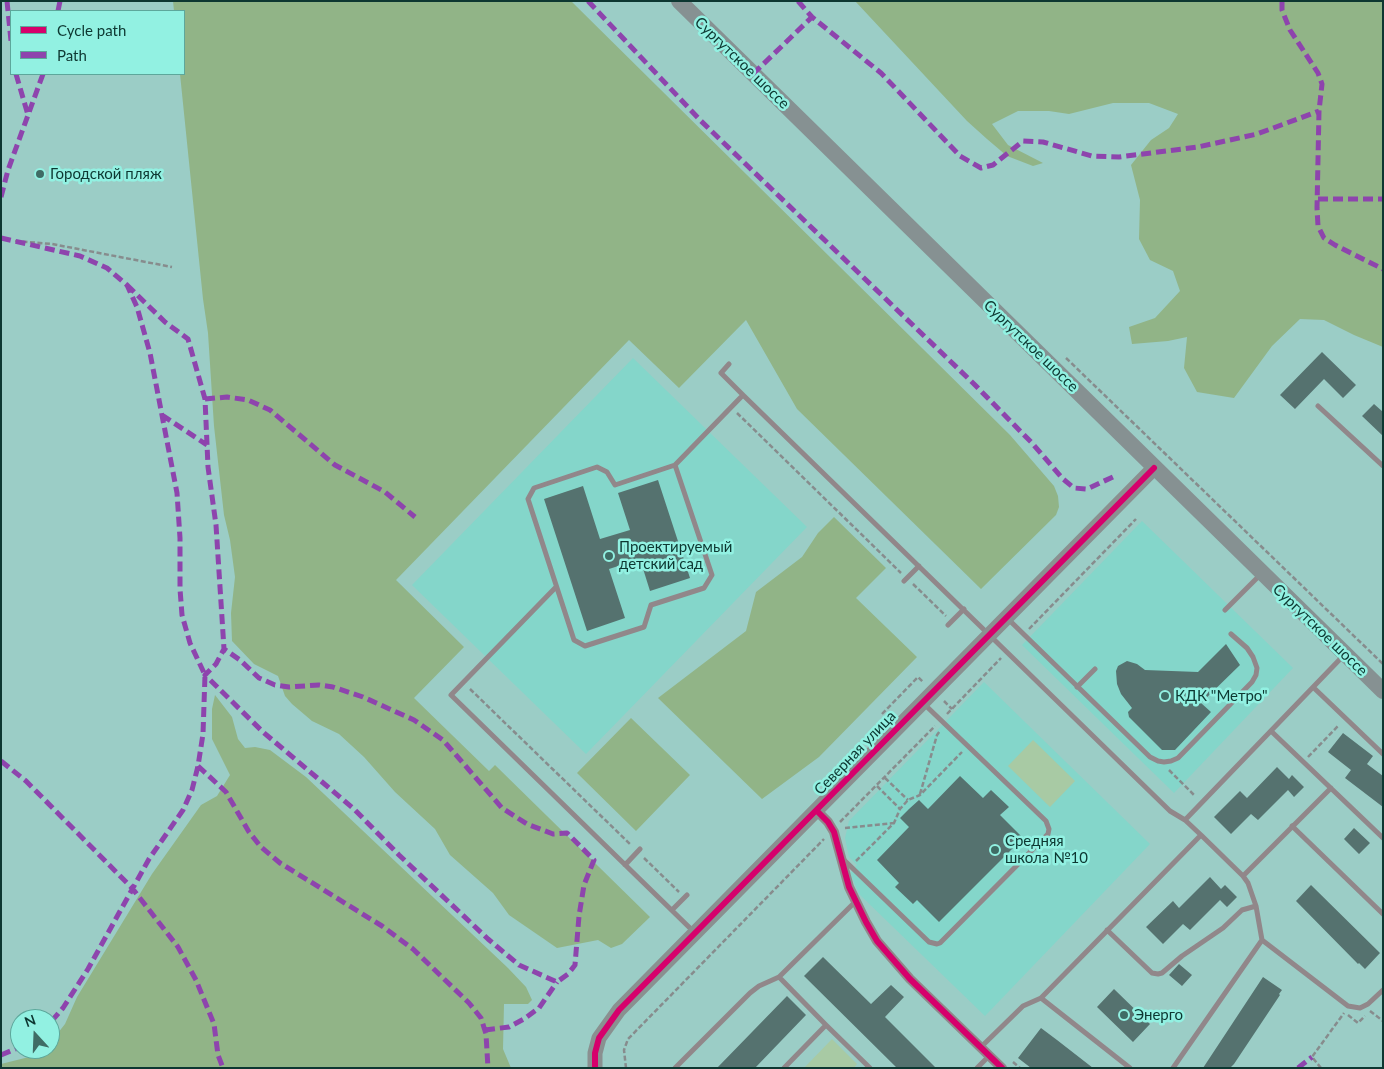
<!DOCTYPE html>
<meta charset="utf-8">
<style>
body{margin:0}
#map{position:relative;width:1384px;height:1069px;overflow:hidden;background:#9bcdc6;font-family:Lato,sans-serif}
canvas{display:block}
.frame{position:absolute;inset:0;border:2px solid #0d3731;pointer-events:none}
.legend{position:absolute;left:10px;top:10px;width:175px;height:65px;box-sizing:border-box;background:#92f1e2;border:1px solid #5da79b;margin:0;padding:6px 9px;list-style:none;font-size:15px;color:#0d3731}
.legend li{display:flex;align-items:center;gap:10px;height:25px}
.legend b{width:25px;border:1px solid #5da79b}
.north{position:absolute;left:10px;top:1009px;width:50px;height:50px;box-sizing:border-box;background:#92f1e2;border:1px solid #5da79b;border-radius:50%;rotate:340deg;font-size:14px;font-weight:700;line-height:20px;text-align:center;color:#0d3731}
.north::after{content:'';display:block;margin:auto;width:18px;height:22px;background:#3f6c65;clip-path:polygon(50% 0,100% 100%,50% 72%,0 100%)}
</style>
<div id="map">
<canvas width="1384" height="1069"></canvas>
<div class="frame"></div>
<ul class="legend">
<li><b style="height:6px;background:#d6006c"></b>Cycle path</li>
<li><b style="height:6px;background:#8e44ad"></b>Path</li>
</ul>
<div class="north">N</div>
</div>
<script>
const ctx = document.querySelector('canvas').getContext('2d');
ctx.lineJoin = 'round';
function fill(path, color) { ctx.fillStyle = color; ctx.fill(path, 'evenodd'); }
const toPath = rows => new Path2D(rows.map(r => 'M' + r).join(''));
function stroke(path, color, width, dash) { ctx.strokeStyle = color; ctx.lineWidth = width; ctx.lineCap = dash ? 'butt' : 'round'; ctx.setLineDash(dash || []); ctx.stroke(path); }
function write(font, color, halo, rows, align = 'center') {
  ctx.font = font + ' Lato,sans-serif'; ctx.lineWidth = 5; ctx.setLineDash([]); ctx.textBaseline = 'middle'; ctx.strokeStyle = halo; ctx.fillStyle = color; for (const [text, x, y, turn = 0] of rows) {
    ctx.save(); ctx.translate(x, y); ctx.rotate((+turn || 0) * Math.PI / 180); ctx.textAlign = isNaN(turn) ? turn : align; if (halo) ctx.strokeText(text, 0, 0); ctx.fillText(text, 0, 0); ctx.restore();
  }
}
fill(toPath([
 [633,358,807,527,586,754,412,585],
 [1142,521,1293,668,1174,793,1022,645],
 [984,682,1150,844,985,1016,859,894,850,873,857,865,849,857,845,838,849,821]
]), '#84d6ca');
fill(toPath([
 [1033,740,1075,781,1050,807,1008,766],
 [832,1039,857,1064,854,1068,804,1068]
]), '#a8caa4');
fill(toPath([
 [173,1,571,1,1010,435,1054,486,1058,496,1059,507,1056,515,981,589,797,409,746,320,679,388,629,340,396,580,464,647,414,698,489,771,495,765,650,917,622,944,611,948,598,940,557,948,509,915,493,893,450,855,435,829,395,792,364,757,339,734,312,721,292,704,285,696,278,676,254,664,232,641,231,613,235,577,230,540,224,515,214,426,208,333,203,299,180,74,184,74,184,11,174,11],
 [855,1,1383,1,1383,347,1354,335,1324,320,1300,319,1272,346,1234,398,1197,392,1184,368,1187,337,1168,341,1132,344,1129,327,1155,318,1180,291,1173,271,1150,260,1139,239,1140,200,1131,165,1151,140,1169,128,1178,114,1149,103,1113,103,1069,114,1049,111,1018,111,992,124,1008,145,1043,163,1033,166,1007,156,987,139,967,121],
 [834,517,886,568,856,598,917,657,819,757,762,799,658,698,746,631,756,592,802,557,818,533],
 [215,695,232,717,238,739,245,748,255,747,270,750,306,777,508,968,526,987,532,1000,528,1004,504,1004,503,1049,511,1068,1,1068,1,1064,41,1054,45,1049,50,1049,50,1043,65,1024,77,997,152,874,201,805,217,796,230,775,212,739,212,709],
 [631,718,690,775,636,831,577,773]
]), '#91b487');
fill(toPath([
 [1322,352,1356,385,1343,398,1324,379,1295,409,1280,395],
 [1374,404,1383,412,1383,436,1362,416],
 [658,480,690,578,650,591,640,559,609,569,625,618,587,631,544,499,583,486,600,539,630,530,618,493],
 [1226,644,1240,665,1201,703,1211,712,1175,750,1162,750,1129,717,1128,712,1132,708,1121,694,1117,684,1116,671,1118,666,1127,661,1137,664,1145,670,1198,672],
 [1343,733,1373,756,1367,764,1383,776,1383,807,1345,778,1351,770,1328,752],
 [1277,767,1289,779,1292,775,1304,787,1294,797,1288,790,1258,820,1251,814,1231,834,1214,817,1240,791,1247,798],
 [960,776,983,798,991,790,1009,807,1000,815,1023,838,939,922,917,900,913,904,895,887,899,883,877,860,909,827,900,818,909,809,919,800,928,809],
 [1354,828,1370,843,1359,854,1344,839],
 [1210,877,1221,889,1225,885,1237,897,1227,907,1220,900,1190,930,1183,924,1163,944,1146,927,1173,901,1179,908],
 [1311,885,1380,953,1365,969,1359,963,1358,964,1296,901],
 [823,957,871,1004,891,985,904,997,885,1017,936,1068,897,1068,804,976],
 [1179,964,1192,975,1182,986,1169,975],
 [1263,977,1282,990,1279,994,1280,995,1234,1064,1230,1068,1203,1068],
 [1114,989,1150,1024,1133,1042,1097,1007],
 [787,996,806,1015,755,1068,717,1068],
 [1041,1028,1057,1040,1093,1068,1031,1068,1018,1058]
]), '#55726f');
stroke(toPath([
 [15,241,52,244,172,267],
 [1066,358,1383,664],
 [737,413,901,573],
 [913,584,946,616],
 [1029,629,1136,519],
 [470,689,631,845],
 [944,701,952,709],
 [882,714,918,677,923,682],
 [947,714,1001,658],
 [1308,757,1339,725],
 [1169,770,1195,796],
 [885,778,908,800],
 [877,786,900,809],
 [920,794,937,735,940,731],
 [840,822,935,726],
 [845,828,894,823],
 [644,858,679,892],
 [856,861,894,823,900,809,908,800,920,795,962,752],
 [1370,1011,1383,1021],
 [1348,1015,1358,1023,1365,1016],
 [1013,1062,1020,1068],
 [626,1068,624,1050,628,1039,824,839],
 [1321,1068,1312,1057,1344,1013]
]), '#878c8d', 2.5, [5, 2.5]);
stroke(toPath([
 [729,364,721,373,743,395],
 [1318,406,1383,466],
 [675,465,743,395,1170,811,1185,820,1201,835,1041,998,1023,1006,981,1047],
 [675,465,712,575,704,588,651,605,644,627,585,646,574,640,528,499,534,488,597,467,607,472,615,485,675,465],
 [904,581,919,566],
 [556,587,451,695,693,931],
 [1225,610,1260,575],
 [1007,618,1150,757,1158,761,1164,762,1171,761,1178,758,1252,682,1256,675,1257,668,1253,657,1247,648,1231,634],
 [948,625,964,609],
 [1077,687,1095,669],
 [1314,688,1383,754],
 [1271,731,1383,838],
 [1185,820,1344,655],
 [1292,826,1383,914],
 [1201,835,1243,876,1248,883,1256,906,1262,940,1348,1006,1360,1008,1368,1004,1383,990],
 [843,859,929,942,937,944,940,943,1048,834,1049,829,1046,821,923,703],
 [625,865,640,849],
 [1243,876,1331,788],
 [672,910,687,895],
 [1107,930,1152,973,1158,974,1162,973,1182,956,1223,928,1242,910,1256,906],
 [779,977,826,1025],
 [1041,998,1130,1068],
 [675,1068,750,993,759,986,779,977,855,902],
 [784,1068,826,1025,870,1068],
 [977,1068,989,1056],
 [1173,1068,1262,940]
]), '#91878a', 5);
stroke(toPath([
 [817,811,828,822,834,832,849,887,866,922,877,941,910,979,1002,1068]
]), '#91878a', 10);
stroke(toPath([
 [595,1068,595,1053,599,1038,619,1010,1154,468]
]), '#8a9090', 15);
stroke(toPath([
 [679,1,1383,691]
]), '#869192', 16);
stroke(toPath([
 [7,1,11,41],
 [588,1,701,121,974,384,1032,443,1063,479,1074,488,1087,489,1117,475],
 [798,1,812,17,881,73,960,156,981,168,993,165,1023,141,1043,142,1092,156,1119,157,1198,147,1257,134,1319,111],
 [1282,1,1282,10,1290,30,1318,73,1322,84,1319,111,1317,208,1318,226,1324,238,1335,245,1383,269],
 [58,11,60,1],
 [16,74,28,115],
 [753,74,812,17],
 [1,197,8,170,43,74],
 [1318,199,1383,199],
 [1,238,80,256,107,268,127,285,137,307,150,353,177,493,180,538,180,589,182,615,190,643,205,675,203,734,198,766,192,790,183,810,149,859,88,969,63,1008,50,1023],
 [127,285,165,322,188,339,205,399,208,467,216,525,224,649,216,664,205,675,263,732,354,809,399,855,488,939,519,965,557,982,568,974,575,965,579,916,584,885,594,860,567,833,553,834,527,824,502,808,443,740,414,720,363,697,333,687,319,685,289,687,275,685,259,678,240,660,224,649],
 [205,399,227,397,248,400,270,410,335,465,385,492,415,517],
 [162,415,207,445],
 [1,761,26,781,132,888,178,947,196,980,214,1024,218,1055,223,1068],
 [198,766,226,792,249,832,261,847,280,863,382,926,413,949,469,1003,481,1018,486,1034,488,1068],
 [485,1030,509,1027,524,1019,539,1008,557,982],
 [1,1055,20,1047],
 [1298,1068,1312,1057]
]), '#8e44ad', 5, [10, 5]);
stroke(toPath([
 [817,811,828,822,834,832,849,887,866,922,877,941,910,979,1002,1068],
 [595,1068,595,1053,599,1038,619,1010,1154,468]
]), '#d6006c', 6);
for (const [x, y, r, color] of [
 [40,174,5,"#3f6c65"],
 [609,556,5,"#3f6c65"],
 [1165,696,5,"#3f6c65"],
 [995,850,5,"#3f6c65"],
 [1124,1015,5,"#3f6c65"]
]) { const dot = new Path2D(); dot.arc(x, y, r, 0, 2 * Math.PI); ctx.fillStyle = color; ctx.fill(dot); stroke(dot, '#92f1e2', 2); }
write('15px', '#0d3731', '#92f1e2', [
 ["Сургутское шоссе",742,63,44],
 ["Сургутское шоссе",1031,346,44],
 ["Сургутское шоссе",1320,630,44],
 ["Северная улица",855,753,-46]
]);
write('15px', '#0d3731', '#92f1e2', [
 ["Городской пляж",50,174],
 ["Проектируемый",619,547],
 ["детский сад",619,564],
 ["КДК \"Метро\"",1175,696],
 ["Средняя",1005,841],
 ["школа №10",1005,858],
 ["Энерго",1134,1015]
], 'left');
</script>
